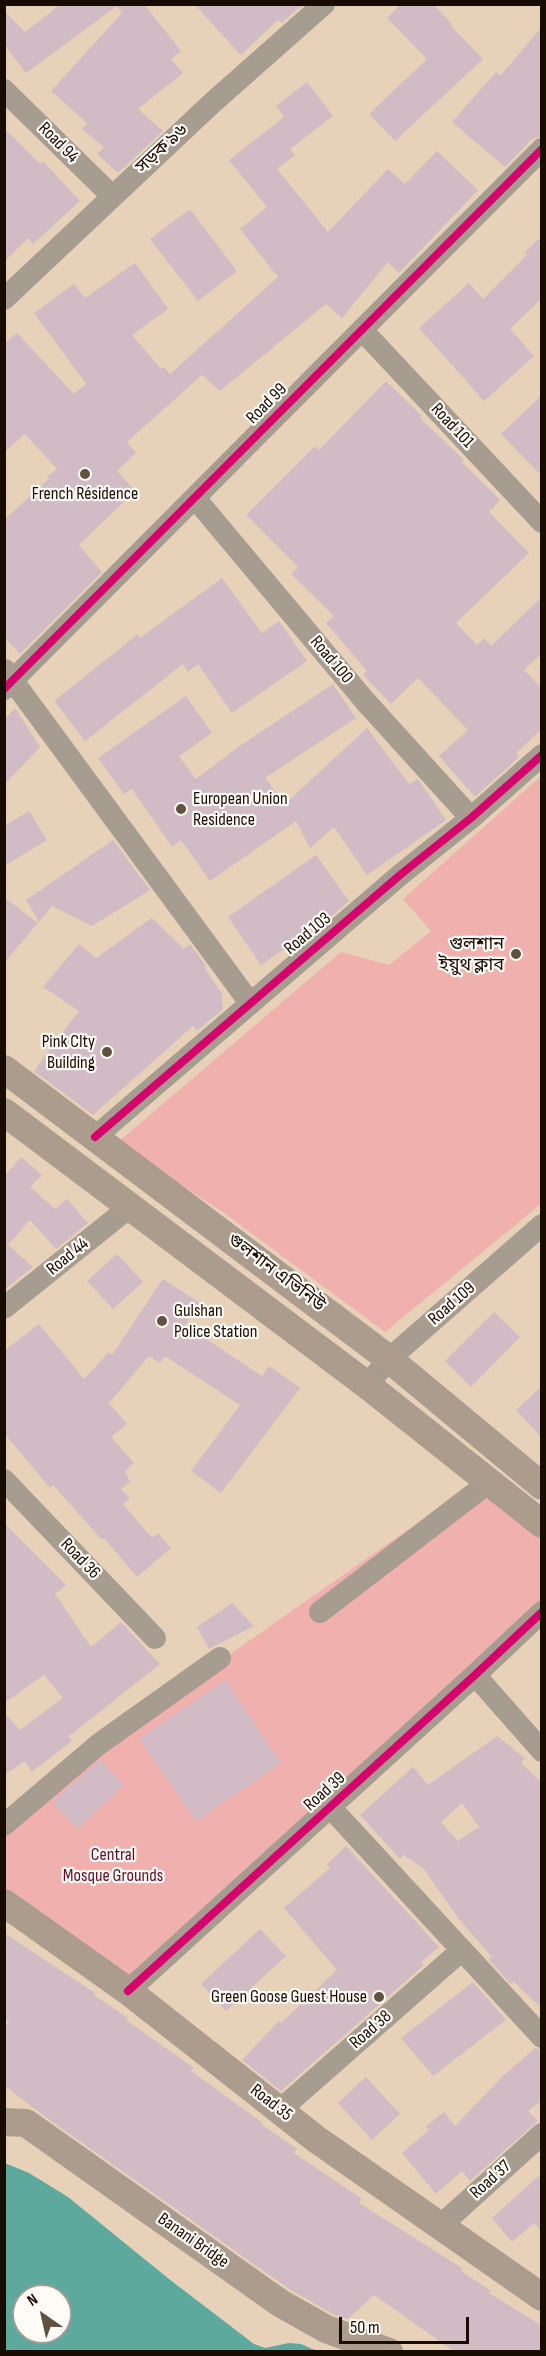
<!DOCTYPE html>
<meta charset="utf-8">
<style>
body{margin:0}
#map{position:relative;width:546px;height:2356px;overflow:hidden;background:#e7d2b9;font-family:"Sofia Sans Condensed",sans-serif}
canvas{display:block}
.frame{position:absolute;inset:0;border:6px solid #180b00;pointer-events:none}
.north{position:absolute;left:12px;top:2284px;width:60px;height:60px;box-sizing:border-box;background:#fffbf6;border:2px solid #a39b94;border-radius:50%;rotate:326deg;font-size:16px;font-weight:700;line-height:24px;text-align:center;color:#180b00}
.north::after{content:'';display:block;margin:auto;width:21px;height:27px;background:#605141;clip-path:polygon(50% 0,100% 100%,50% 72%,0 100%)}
.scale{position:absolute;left:339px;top:2317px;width:130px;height:27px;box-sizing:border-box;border:3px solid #180b00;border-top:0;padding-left:8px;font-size:18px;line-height:21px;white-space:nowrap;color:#180b00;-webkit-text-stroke:4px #fffbf6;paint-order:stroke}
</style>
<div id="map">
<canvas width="546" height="2356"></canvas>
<div class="frame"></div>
<div class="north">N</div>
<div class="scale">50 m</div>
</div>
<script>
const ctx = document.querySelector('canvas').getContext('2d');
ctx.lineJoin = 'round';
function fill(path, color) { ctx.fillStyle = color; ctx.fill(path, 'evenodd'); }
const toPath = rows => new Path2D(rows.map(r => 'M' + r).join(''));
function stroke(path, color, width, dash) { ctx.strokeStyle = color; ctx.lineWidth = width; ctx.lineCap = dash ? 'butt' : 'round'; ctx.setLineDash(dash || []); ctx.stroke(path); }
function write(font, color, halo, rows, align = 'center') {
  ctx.font = font + ' "Sofia Sans Condensed","Noto Sans Bengali",sans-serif'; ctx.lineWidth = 4.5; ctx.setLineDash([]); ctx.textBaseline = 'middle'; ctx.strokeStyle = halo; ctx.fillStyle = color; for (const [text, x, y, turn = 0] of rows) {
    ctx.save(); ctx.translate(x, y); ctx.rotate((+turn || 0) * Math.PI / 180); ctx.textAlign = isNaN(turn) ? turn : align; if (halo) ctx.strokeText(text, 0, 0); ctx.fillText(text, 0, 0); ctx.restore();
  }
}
fill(toPath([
 [541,776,541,1204,385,1332,224,1213,117,1143,341,952,389,965,431,931,403,899],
 [476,1482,541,1537,541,1608,125,1986,5,1910,4,1829,226,1657]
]), '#f0b0ad');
fill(toPath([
 [5,2163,29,2173,68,2197,169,2279,254,2344,265,2348,289,2343,301,2344,317,2351,5,2351],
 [24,2296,60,2296,60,2332,24,2332]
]), '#5ea99e');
fill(toPath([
 [61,4,144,4,181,51,171,59,183,73,138,109,163,131,118,173,97,154,104,147,82,129,87,123,51,91,122,13,117,6,26,73,4,44,4,11,25,32],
 [194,4,303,4,282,23,278,20,241,55],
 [401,4,433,4,452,24,451,26,483,59,395,141,369,114,427,59,387,18],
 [542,27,542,136,532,139,505,167,452,122,496,72,500,76],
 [307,82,333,116,290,149,295,155,277,169,328,232,388,169,405,184,437,151,478,190,399,273,388,262,342,318,326,304,220,391,202,375,127,442,136,453,117,471,135,491,79,545,102,572,20,654,4,637,4,520,49,479,47,477,57,469,25,434,4,452,4,344,17,333,74,394,86,384,34,313,74,284,85,298,135,263,168,309,132,335,161,369,164,367,170,374,278,277,240,229,267,207,229,160,284,117,276,106],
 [4,128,40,164,43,161,80,201,33,244,28,238,4,262],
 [190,209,237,271,198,301,150,239],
 [542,236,542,298,510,329,534,356,484,401,419,328,469,283,483,299,527,255,525,252],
 [386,381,422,416,420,418,464,460,462,462,500,500,489,512,529,553,456,623,477,645,484,638,491,646,542,597,542,653,524,670,542,689,542,729,516,753,519,757,475,797,439,756,468,730,418,678,391,704,363,675,367,671,326,623,334,616,291,574,298,567,246,515,315,446,319,450],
 [542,395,542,476,501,434],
 [222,578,262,633,279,621,307,661,232,713,198,664,188,672,183,664,85,741,54,701,138,634,140,638],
 [333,684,356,718,265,778,285,804,367,728,409,784,418,779,446,820,367,875,334,827,310,848,296,821,210,881,181,840,172,847,132,789,124,794,98,758,186,696,212,733,179,756,196,779,241,745],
 [15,708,40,747,4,785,4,720],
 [29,811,47,840,4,866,4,826],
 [113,840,150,890,92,926,52,906,39,922,26,900],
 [316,855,349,901,333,915,261,965,228,917],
 [4,897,38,923,4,963],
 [152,918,184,949,190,944,206,966,204,967,222,994,223,1009,197,1031,193,1026,93,1115,34,1071,79,1011,43,987,79,944,96,958],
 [21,1157,42,1175,30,1187,55,1209,67,1199,88,1223,56,1249,30,1220,8,1245,33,1267,4,1290,4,1177],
 [117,1254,143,1282,113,1309,87,1281],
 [163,1279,200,1303,185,1325,262,1376,269,1366,300,1388,221,1493,191,1471,240,1405,165,1356,160,1363,149,1356,109,1403,127,1424,111,1437,134,1463,125,1471,130,1482,121,1489,130,1498,123,1504,152,1538,158,1533,171,1548,137,1577,104,1538,102,1540,53,1485,50,1488,4,1433,4,1351,39,1324,84,1379,109,1352,112,1355],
 [494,1312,520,1337,471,1387,445,1361],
 [542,1386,542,1438,516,1410],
 [4,1523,66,1585,55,1594,91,1647,121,1622,160,1664,68,1737,72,1741,32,1772,25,1761,4,1775,4,1712,20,1730,63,1698,44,1675,4,1703],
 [232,1603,254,1626,209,1649,197,1627],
 [225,1680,281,1763,196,1821,139,1739],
 [497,1736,525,1758,521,1763,542,1783,542,2009,514,1982,511,1984,489,1960,492,1957,458,1918,424,1869,404,1855,400,1859,360,1815,413,1767,428,1785],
 [462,1803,479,1827,458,1841,441,1822],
 [100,1760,124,1785,78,1829,52,1802],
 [346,1846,439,1947,421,1962,424,1965,281,2091,242,2060,279,2021,281,2023,337,1970,284,1908,330,1868,327,1864],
 [260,1929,286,1956,226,2011,201,1984],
 [4,1933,95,1993,94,1995,128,2018,126,2020,194,2068,191,2071,263,2123,262,2125,297,2149,294,2153,362,2199,359,2203,462,2268,461,2271,491,2291,489,2293,542,2326,542,2352,455,2352,374,2295,348,2319,333,2314,289,2289,40,2113,4,2085,4,2028,10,2021,4,2017],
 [473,1982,506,2020,433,2076,401,2038],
 [535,2048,542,2050,542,2100,528,2111,538,2121,470,2181,462,2171,436,2194,402,2153,429,2130,426,2126,444,2112,455,2126,503,2076],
 [366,2077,400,2114,372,2140,338,2103],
 [542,2173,542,2232,534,2223,512,2242,492,2218]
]), '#d1bbc5');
stroke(toPath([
 [4,90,112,196],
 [4,299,211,104,324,4],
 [362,330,542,522],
 [195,498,365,701,471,818],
 [5,670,250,1003],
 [4,689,542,149],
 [95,1137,400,875,471,818,542,755],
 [4,1308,131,1206],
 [367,1385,389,1359,542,1225],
 [4,1480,155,1638],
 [320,1612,488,1483],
 [475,1675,542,1751],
 [330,1807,542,2037],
 [4,1825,99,1744,220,1658],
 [128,1991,475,1675,542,1612],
 [280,2110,462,1950],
 [440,2226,542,2134]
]), '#a69c90', 22);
stroke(toPath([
 [4,1069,389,1359,542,1486],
 [4,1112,367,1385,542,1524],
 [4,1903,128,1991,316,2139,542,2297],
 [4,2122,26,2123,280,2303,326,2329,389,2352]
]), '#ab9c8d', 28);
stroke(toPath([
 [4,689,542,149],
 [95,1137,400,875,471,818,542,755],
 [128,1991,475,1675,542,1612]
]), '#d6006c', 8);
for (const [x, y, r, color] of [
 [85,474,6,"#605141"],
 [181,809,6,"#605141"],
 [516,954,6,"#605141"],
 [107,1052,6,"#605141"],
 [162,1321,6,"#605141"],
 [379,1997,6,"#605141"]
]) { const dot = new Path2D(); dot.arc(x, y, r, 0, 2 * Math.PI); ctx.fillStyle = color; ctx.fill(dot); stroke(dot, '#fffbf6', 2); }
write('18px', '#180b00', '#fffbf6', [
 ["Road 94",58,143,45],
 ["সড়ক ৯৬",162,149,-43],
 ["Road 99",267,404,-45],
 ["Road 101",452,426,47],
 ["Road 100",331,660,50],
 ["Road 103",308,934,-40],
 ["Road 44",68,1257,-39],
 ["গুলশান এভিনিউ",276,1273,37],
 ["Road 109",452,1304,-41],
 ["Road 36",80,1559,46],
 ["Road 39",325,1792,-42],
 ["Road 38",371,2030,-41],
 ["Road 35",271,2103,38],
 ["Road 37",491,2180,-42],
 ["Banani Bridge",193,2241,35]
]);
write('18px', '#180b00', '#fffbf6', [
 ["French Résidence",85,494,"center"],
 ["European Union",193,799,"left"],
 ["Residence",193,820,"left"],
 ["গুলশান",504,944],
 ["ইয়ুথ ক্লাব",504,965],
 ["Pink CIty",95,1042],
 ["Building",95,1063],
 ["Gulshan",174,1311,"left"],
 ["Police Station",174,1332,"left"],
 ["Green Goose Guest House",367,1997]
], 'right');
write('18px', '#600c24', '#fffbf6', [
 ["Central",113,1855],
 ["Mosque Grounds",113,1876]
]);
</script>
